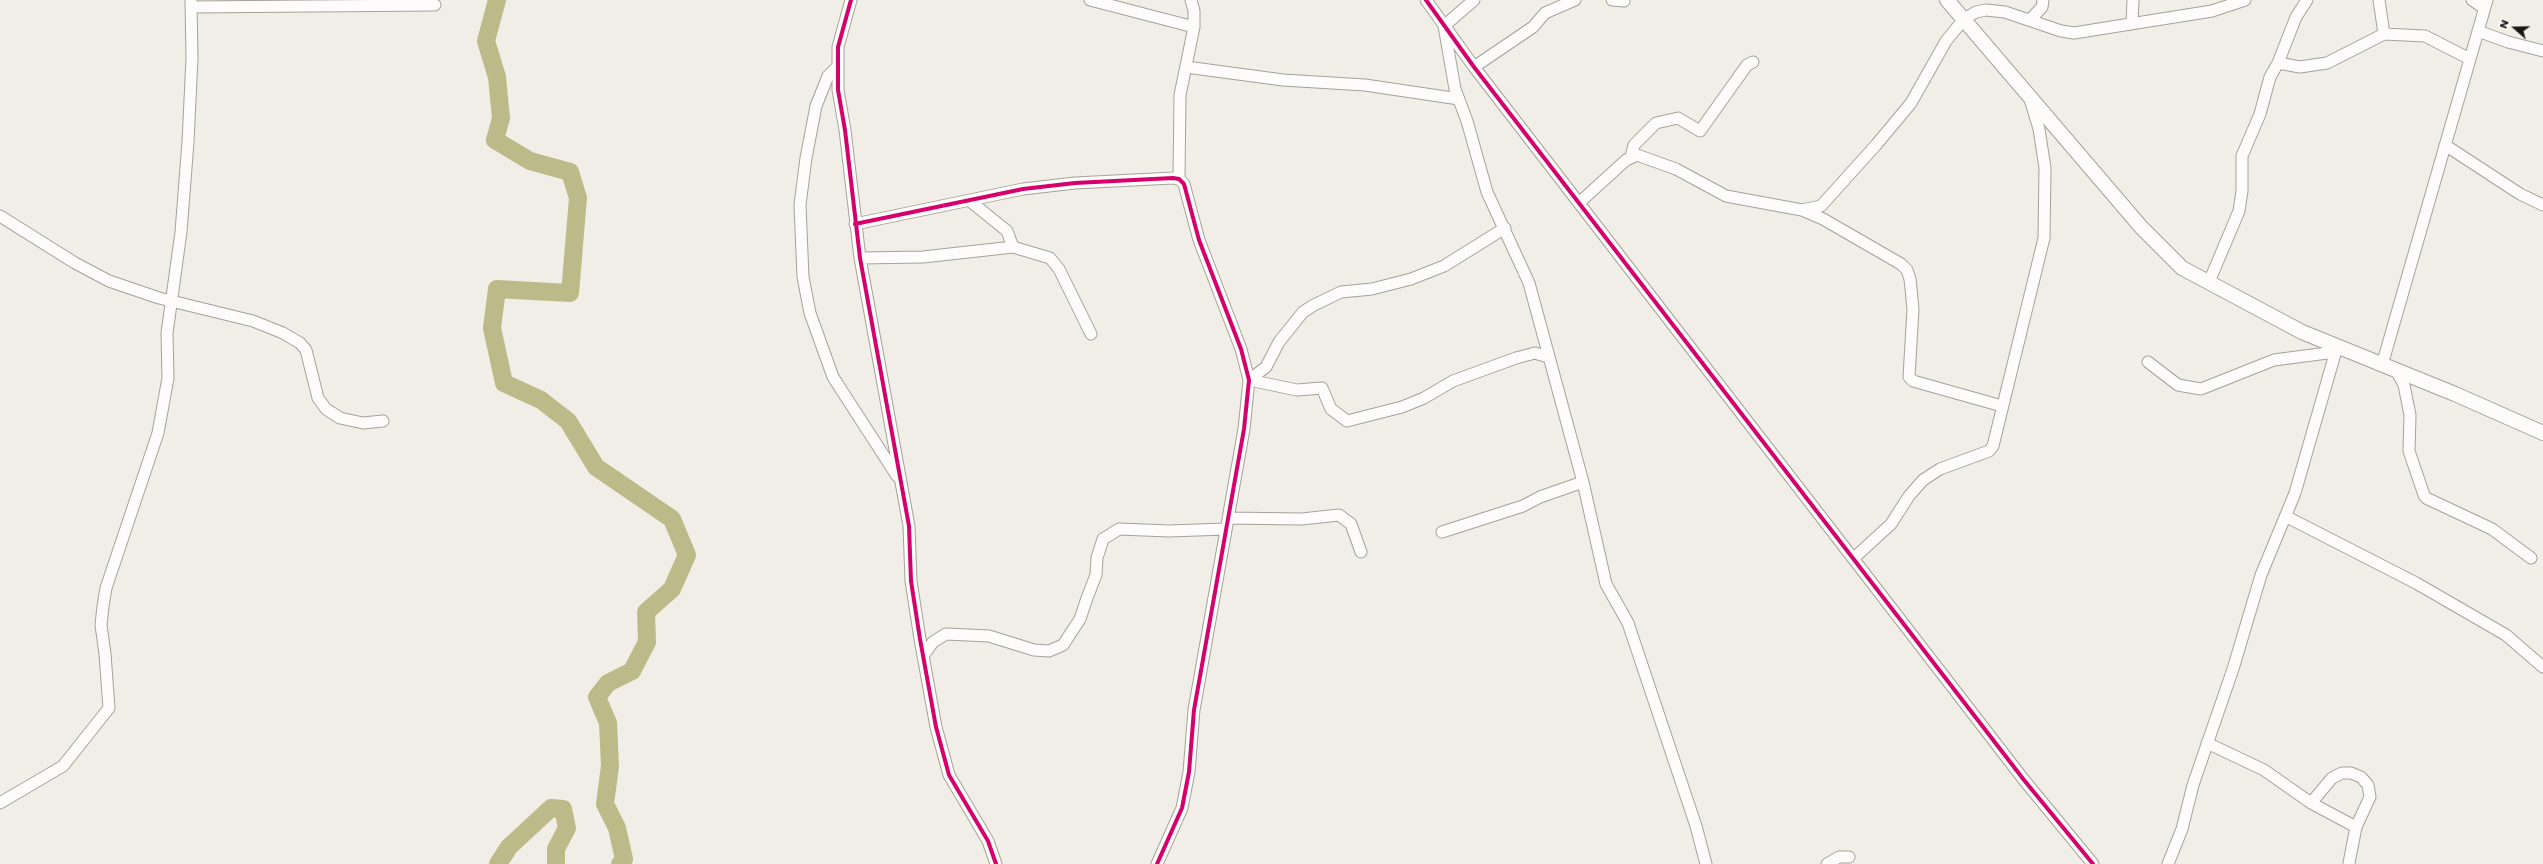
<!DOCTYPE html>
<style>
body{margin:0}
#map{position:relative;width:2543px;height:864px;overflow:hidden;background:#f0eee6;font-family:Poppins,sans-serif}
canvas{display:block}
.north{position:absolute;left:2495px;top:8px;width:40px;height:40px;-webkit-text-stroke:3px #fff;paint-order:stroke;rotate:290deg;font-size:11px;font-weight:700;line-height:16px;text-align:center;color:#181712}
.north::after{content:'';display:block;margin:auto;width:14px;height:18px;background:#181712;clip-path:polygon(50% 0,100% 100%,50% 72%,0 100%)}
</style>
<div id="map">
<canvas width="2543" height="864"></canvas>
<div class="north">N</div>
</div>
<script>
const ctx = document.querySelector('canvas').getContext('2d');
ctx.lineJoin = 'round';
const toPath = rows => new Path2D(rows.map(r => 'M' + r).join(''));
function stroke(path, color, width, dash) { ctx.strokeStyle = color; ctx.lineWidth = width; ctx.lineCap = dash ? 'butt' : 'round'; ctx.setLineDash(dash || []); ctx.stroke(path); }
stroke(toPath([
 [497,0,486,41,497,77,501,118,495,140,530,161,570,172,578,198,570,293,497,289,492,328,504,383,541,400,568,421,596,467,672,519,687,555,672,589,646,612,647,642,632,671,608,683,597,697,608,723,610,766,605,804,617,828,624,859,620,864],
 [498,864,509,847,551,808,563,809,567,828,556,849,556,864]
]), '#bdba8a', 18);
const minor = toPath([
 [851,0,838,47,838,90,845,130,860,258,909,526,911,581,920,639,936,727,949,775,988,841,996,864],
 [1090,0,1194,27],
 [1426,0,1474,67,2024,780,2093,864],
 [1474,0,1444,26,1455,89,1467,121,1487,192,1529,283,1583,482,1606,584,1628,623,1696,826,1706,864],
 [1612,0,1624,1],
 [2379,0,2384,34],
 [2472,0,2484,8],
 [191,7,435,5],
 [2030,20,2042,7,2043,0],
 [2132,24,2133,0],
 [2478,31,2508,42,2543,51],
 [2278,63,2300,67,2327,63,2384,34,2425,36,2470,59],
 [837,67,828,76,816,106,806,158,800,205,803,277,810,313,833,377,897,476],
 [1186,67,1283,80,1365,85,1459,99],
 [1474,67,1533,27,1545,13,1575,0],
 [2445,145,2520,194,2543,205],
 [1631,157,1634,145,1656,123,1678,118,1700,131,1747,65,1753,62],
 [1179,179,1180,95,1194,27,1194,11,1191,0],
 [970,201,1007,231,1013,247,1050,258,1059,269,1091,334],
 [1580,202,1626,160,1637,155,1676,169,1726,196,1802,210,1823,219,1901,264,1907,270,1910,279,1913,309,1909,377,1913,381,2002,406],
 [1802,210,1821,206,1876,145,1911,103,1946,41,1964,19,1976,12,1986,10,2005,12,2061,31,2074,33,2212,11,2245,0],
 [0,216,75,263,109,281,159,298,253,321,283,333,300,343,306,350,318,398,326,409,340,418,363,423,383,421],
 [855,224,1023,189,1075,183,1173,178,1179,179,1184,184,1199,240,1241,349,1249,380,1244,429,1194,710,1189,772,1182,808,1157,864],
 [860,258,923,257,1013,247],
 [2209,282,2239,211,2242,191,2242,156,2260,114,2270,77,2278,63,2296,17,2307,0],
 [2148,362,2178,385,2201,389,2274,360,2335,352],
 [2382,365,2487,0],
 [2396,370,2404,385,2410,415,2409,451,2424,495,2426,498,2492,529,2531,558],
 [1249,380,1297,390,1322,388,1331,409,1347,421,1402,407,1424,398,1453,381,1516,358,1535,353,1548,357],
 [1249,380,1266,367,1279,342,1303,312,1314,305,1341,292,1372,289,1411,279,1444,266,1505,228],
 [2287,517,2416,583,2506,635,2543,667],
 [1228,518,1302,519,1339,515,1351,524,1361,552],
 [1442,532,1523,506,1540,497,1583,482],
 [1854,558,1891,524,1909,496,1923,480,1940,469,1989,451,1993,446,2044,238,2045,168,2039,129,2030,99],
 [923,656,933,642,946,634,989,636,1034,650,1049,651,1063,645,1080,619,1087,598,1096,575,1097,558,1103,539,1119,529,1169,531,1226,529],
 [2207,743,2264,770,2311,803,2356,827],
 [0,803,63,766,109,708,105,654,101,625,103,606,106,588,158,433,168,378,167,333,181,232,188,142,192,58,191,0],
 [2311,803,2332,778,2342,773,2351,773,2361,777,2368,785,2370,797,2356,827,2349,863],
 [1827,864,1839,857,1849,857],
 [2168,864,2182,829,2193,785,2233,669,2261,575,2295,493,2337,347]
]);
const major = toPath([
 [1947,0,2141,227,2182,268,2302,332,2455,394,2543,433]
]);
stroke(minor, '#a3a29c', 13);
stroke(major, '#a3a29c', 16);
stroke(minor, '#fdfcfb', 11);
stroke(major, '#fdfcfb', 14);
stroke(toPath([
 [851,0,838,47,838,90,845,130,860,258,909,526,911,581,920,639,936,727,949,775,988,841,996,864],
 [1426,0,1474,67,2024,780,2093,864],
 [855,224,1023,189,1075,183,1173,178,1179,179,1184,184,1199,240,1241,349,1249,380,1244,429,1194,710,1189,772,1182,808,1157,864]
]), '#d6006c', 4);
</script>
